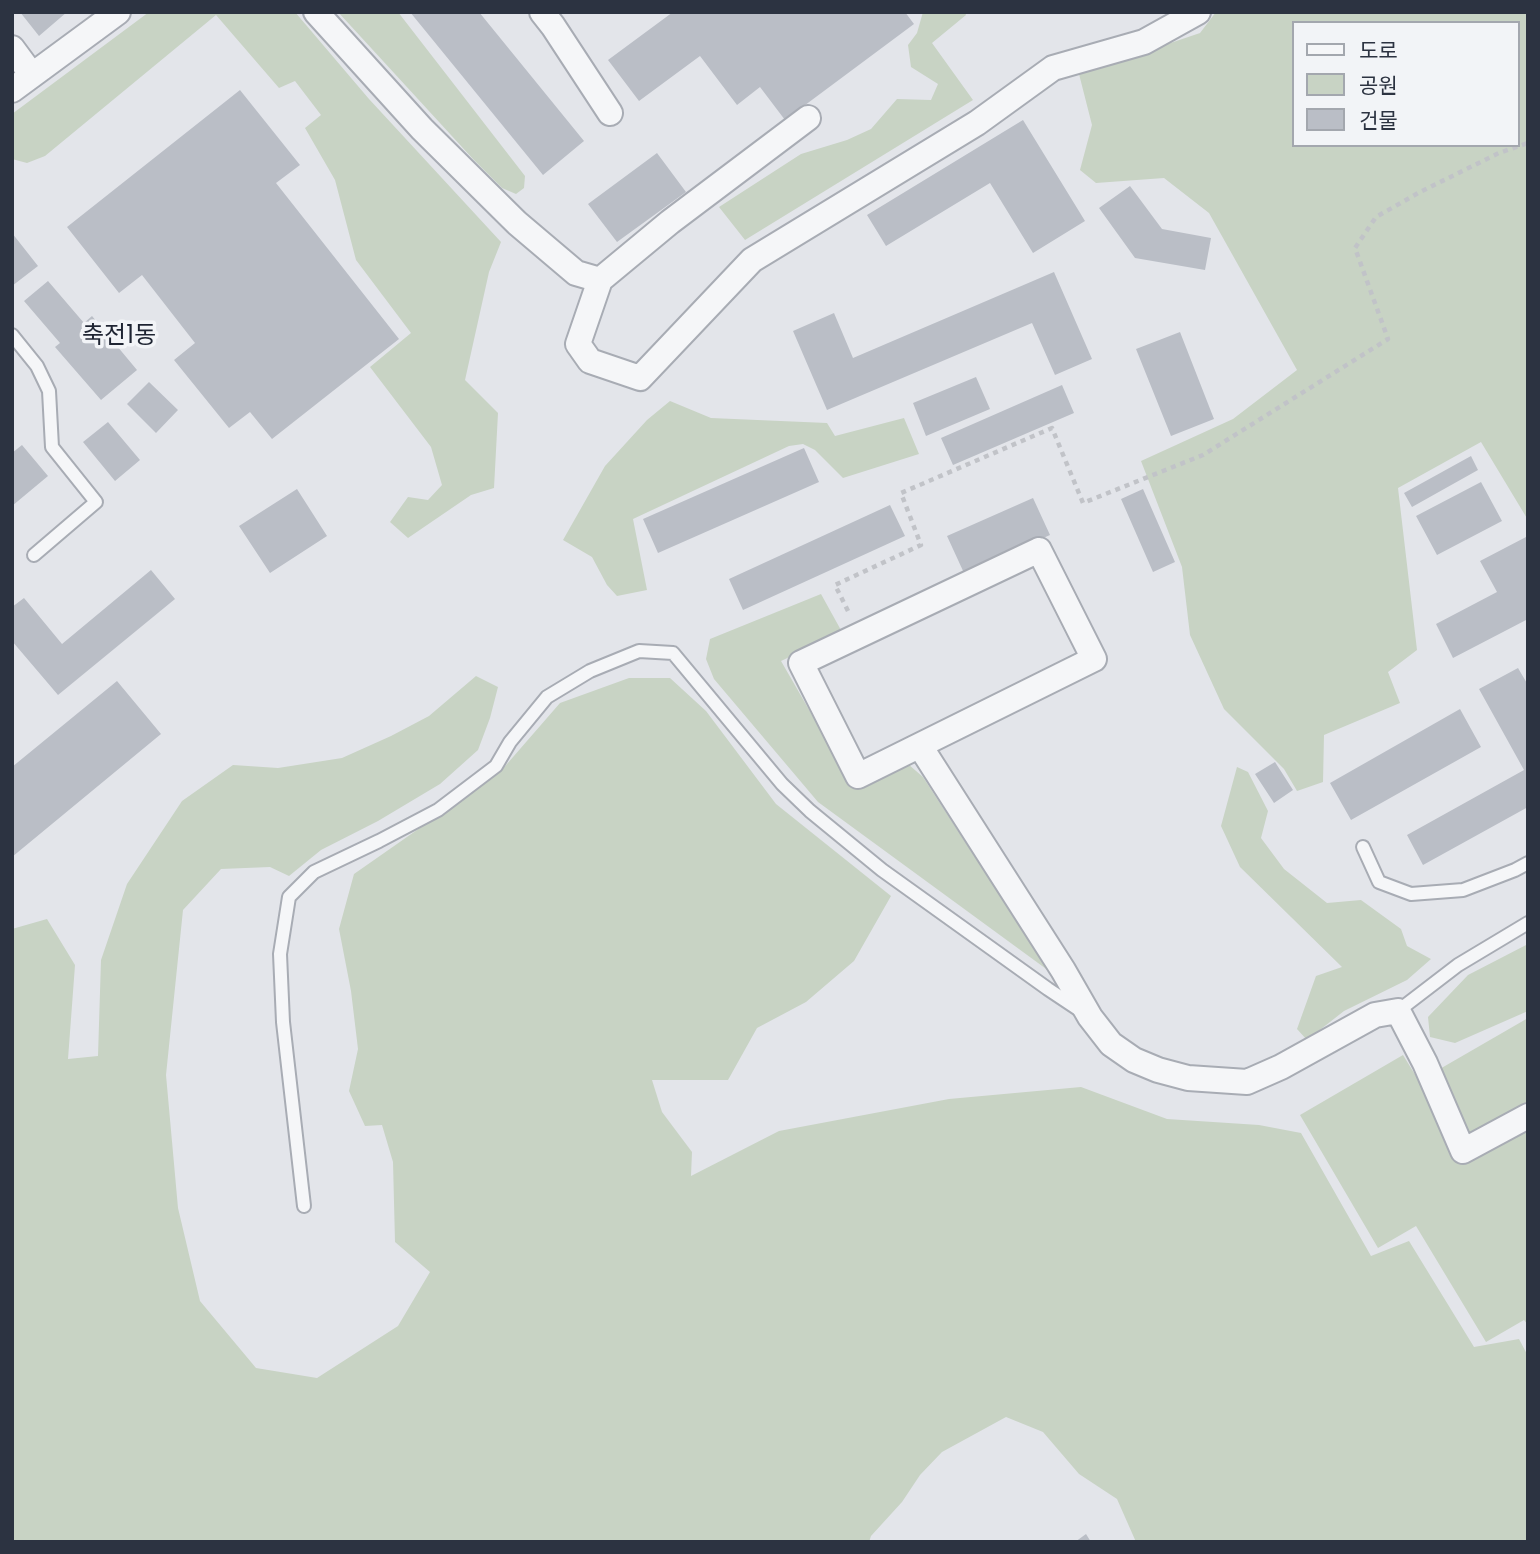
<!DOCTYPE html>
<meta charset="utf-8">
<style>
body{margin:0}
#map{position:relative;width:1540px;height:1554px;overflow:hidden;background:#e3e5ea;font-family:Poppins,"Noto Sans KR",sans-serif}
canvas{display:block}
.frame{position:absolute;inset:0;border:14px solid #2c3341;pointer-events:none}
.legend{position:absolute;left:1292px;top:21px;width:228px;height:126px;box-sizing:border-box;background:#f2f4f7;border:2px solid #a3a7ae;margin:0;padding:9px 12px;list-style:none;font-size:21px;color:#2c3341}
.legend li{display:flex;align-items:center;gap:14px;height:35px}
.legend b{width:35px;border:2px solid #a3a7ae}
</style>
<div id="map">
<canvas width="1540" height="1554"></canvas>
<div class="frame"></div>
<ul class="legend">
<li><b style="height:9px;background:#f5f6f8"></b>도로</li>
<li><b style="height:19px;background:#c8d3c4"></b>공원</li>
<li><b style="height:19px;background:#babec6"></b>건물</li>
</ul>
</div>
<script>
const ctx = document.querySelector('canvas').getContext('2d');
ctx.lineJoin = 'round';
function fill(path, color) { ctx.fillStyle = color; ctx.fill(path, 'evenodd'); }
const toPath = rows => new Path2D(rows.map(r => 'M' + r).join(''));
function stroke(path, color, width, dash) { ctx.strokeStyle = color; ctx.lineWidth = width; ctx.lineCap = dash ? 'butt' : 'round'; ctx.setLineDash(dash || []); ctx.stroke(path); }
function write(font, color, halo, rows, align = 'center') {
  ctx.font = font + ' Poppins,"Noto Sans KR",sans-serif'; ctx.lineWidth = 7; ctx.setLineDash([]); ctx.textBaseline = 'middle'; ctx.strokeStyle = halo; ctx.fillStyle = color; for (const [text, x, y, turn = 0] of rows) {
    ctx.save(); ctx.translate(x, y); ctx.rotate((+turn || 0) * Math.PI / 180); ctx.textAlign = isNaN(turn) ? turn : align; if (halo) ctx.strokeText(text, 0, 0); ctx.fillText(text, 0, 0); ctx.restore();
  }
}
fill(toPath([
 [149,12,295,12,369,99,501,242,489,272,465,380,498,413,494,488,471,495,408,538,390,522,408,497,428,500,442,485,431,447,370,367,411,333,356,260,335,180,305,128,321,115,295,81,279,88,216,15,45,156,27,163,12,159,12,114],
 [338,12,398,12,525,176,524,188,516,194,502,188,473,159],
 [923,12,965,12,966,15,932,43,973,100,745,240,719,207,801,154,847,140,871,129,897,99,931,100,938,84,911,67,908,45,917,33],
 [1216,12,1528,12,1528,520,1481,442,1398,488,1417,650,1388,672,1400,703,1324,735,1323,782,1297,791,1284,769,1224,709,1190,635,1182,567,1141,461,1233,419,1297,370,1209,213,1164,178,1096,183,1080,170,1092,125,1079,74,1200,33],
 [1293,23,1517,23,1517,145,1293,145],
 [670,401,711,418,827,423,835,436,904,418,919,454,843,478,815,450,803,444,789,446,633,519,647,590,617,596,607,585,592,557,563,540,605,466,647,420],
 [821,594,842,632,781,661,853,786,908,764,923,777,1049,971,818,802,714,679,706,659,710,639],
 [476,676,498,687,490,718,478,750,440,784,378,821,321,850,289,876,270,867,221,869,183,910,166,1075,178,1208,200,1301,256,1368,317,1378,398,1326,430,1272,395,1242,393,1162,382,1125,365,1126,349,1091,358,1049,351,991,339,929,354,874,500,772,560,703,629,678,670,678,706,711,776,804,891,896,854,961,806,1002,757,1028,728,1080,652,1080,662,1112,692,1152,691,1176,779,1131,949,1099,1081,1087,1167,1119,1259,1125,1301,1133,1371,1256,1409,1241,1474,1347,1519,1339,1528,1356,1528,1542,1136,1542,1117,1499,1079,1474,1043,1432,1006,1417,942,1452,920,1475,902,1502,871,1536,869,1542,12,1542,12,929,47,919,75,965,68,1059,98,1056,101,960,127,884,182,801,233,765,278,768,342,758,391,736,429,716],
 [1237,767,1248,772,1268,811,1261,838,1284,869,1327,903,1361,900,1401,929,1407,946,1431,959,1407,980,1344,1011,1307,1040,1297,1029,1316,976,1342,967,1240,867,1221,826],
 [1528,944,1528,1011,1455,1043,1430,1037,1428,1017,1468,975],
 [1528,1018,1528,1325,1524,1320,1486,1342,1416,1226,1378,1248,1300,1115,1403,1055,1419,1081]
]), '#c8d3c4');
fill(toPath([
 [20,12,67,12,39,36],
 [410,12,479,12,584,141,543,175],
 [673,12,905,12,914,24,785,120,760,87,737,105,700,56,639,101,608,60],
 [240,90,300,165,276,183,399,339,272,439,250,412,229,428,174,360,195,343,142,275,119,293,67,227],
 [1023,120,1085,221,1033,253,990,183,886,246,867,215],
 [657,153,686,192,617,242,588,204],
 [1130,186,1162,229,1211,238,1205,270,1135,258,1099,208],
 [12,233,38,266,12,286],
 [1054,272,1092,359,1055,375,1032,323,827,410,793,331,834,313,853,358],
 [48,281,84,323,92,316,137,370,101,400,55,347,60,343,24,301],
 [1180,332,1214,419,1171,436,1136,349],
 [976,377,990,409,926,436,913,403],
 [149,382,178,410,156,433,127,404],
 [1062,385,1074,413,953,465,941,438],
 [108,422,140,460,115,481,83,442],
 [22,445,48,476,12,506,12,453],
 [804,448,819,482,658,553,643,519],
 [1471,456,1478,470,1412,507,1404,493],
 [1481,482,1502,521,1437,555,1416,516],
 [297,489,327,536,270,573,239,526],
 [1143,489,1175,562,1153,572,1121,499],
 [1033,498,1050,535,964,573,947,536],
 [890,505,905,536,743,610,729,579],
 [1526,537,1528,541,1528,619,1453,658,1436,624,1497,592,1480,561],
 [151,570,175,599,58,695,12,641,12,607,24,598,62,644],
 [1518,668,1528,685,1528,807,1423,865,1407,835,1524,770,1479,689],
 [117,681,161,734,12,857,12,767],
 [1460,709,1481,747,1351,820,1330,783],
 [1275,762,1293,790,1274,803,1255,774],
 [1086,1534,1091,1542,1075,1542]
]), '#babec6');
const lane = toPath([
 [12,335,37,366,49,391,52,447,96,502,34,555],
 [1363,847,1379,882,1411,894,1463,890,1515,870,1528,863],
 [1398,1011,1458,965,1528,923],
 [304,1206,283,1022,280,954,289,897,314,872,379,841,438,810,496,766,510,742,547,697,590,671,639,651,673,653,782,784,810,811,882,870,1048,989,1081,1011]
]);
const street = toPath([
 [316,12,422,129,517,223,576,273,600,280,578,344,590,361,640,378,752,260,977,123,1053,68,1144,42,1198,12],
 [542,12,553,26,610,113],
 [12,48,32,75],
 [12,90,118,12],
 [600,280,670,222,808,118],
 [1039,550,1094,659,858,776,801,663,1039,550],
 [920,746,1063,970,1090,1017,1111,1044,1134,1060,1158,1070,1188,1078,1247,1082,1281,1067,1375,1015,1398,1011,1425,1063,1463,1151,1528,1116]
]);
stroke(lane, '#a8acb4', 16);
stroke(street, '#a8acb4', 28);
stroke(toPath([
 [848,611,835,585,921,545,901,493,1052,428,1083,503,1203,455,1388,339,1355,248,1376,217,1420,192,1499,153,1528,143]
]), '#c1c3c8', 4.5, [5, 5]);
stroke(lane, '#f5f6f8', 12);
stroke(street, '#f5f6f8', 24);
write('24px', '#1e2432', '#f2f4f7', [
 ["축전1동",119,337]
]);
</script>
